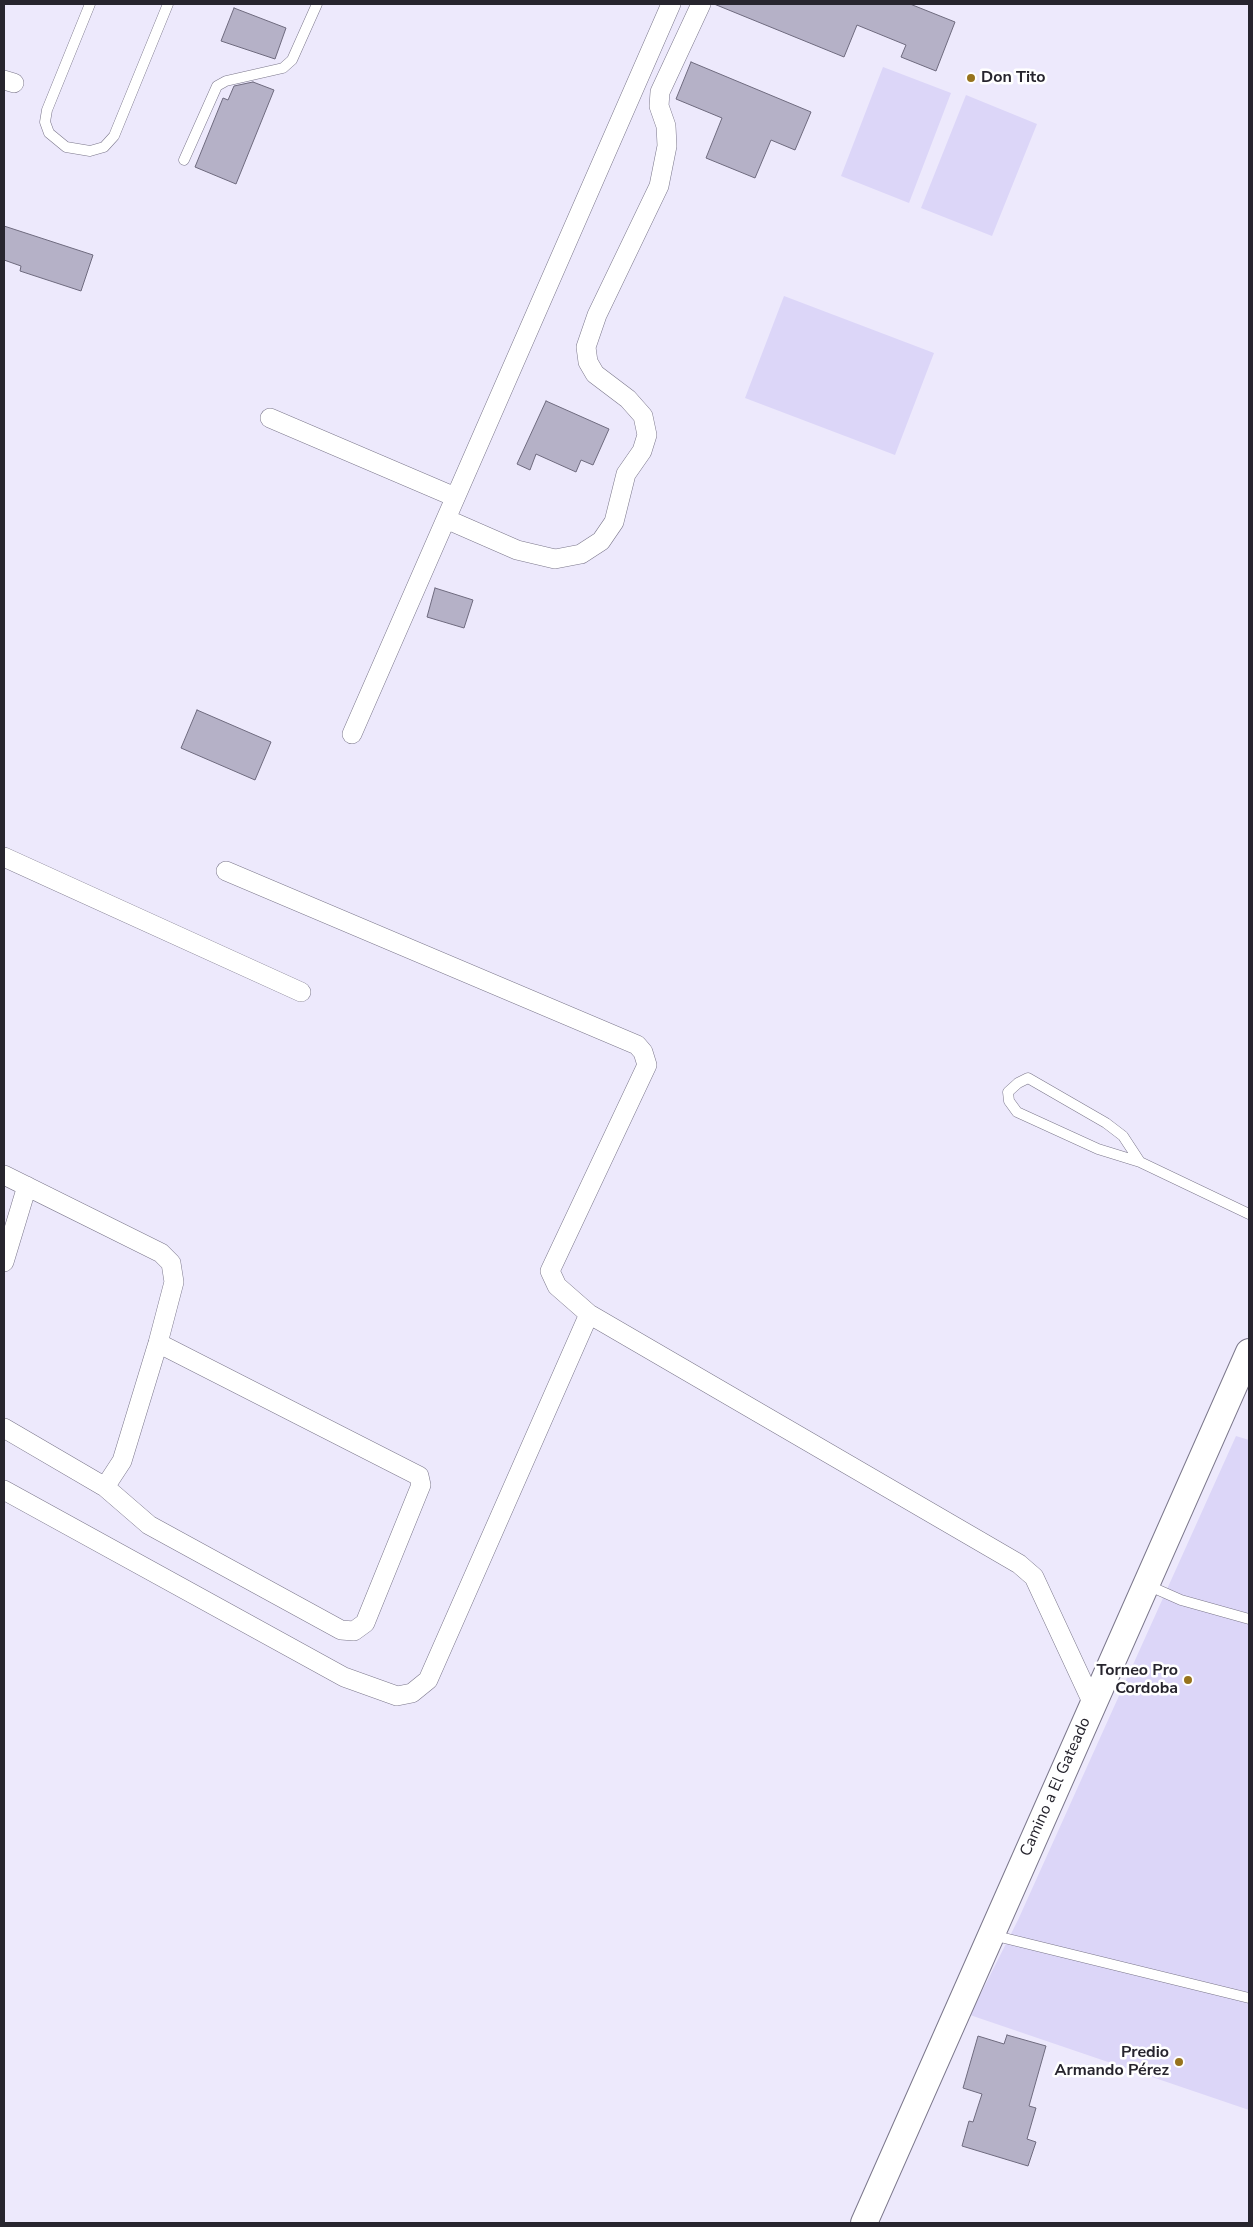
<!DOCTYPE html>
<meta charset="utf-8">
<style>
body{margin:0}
#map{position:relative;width:1253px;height:2227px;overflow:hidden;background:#ede9fc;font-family:"Nunito Sans",sans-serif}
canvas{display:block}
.frame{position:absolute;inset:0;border:5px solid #27252e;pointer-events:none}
</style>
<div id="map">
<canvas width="1253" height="2227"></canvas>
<div class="frame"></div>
</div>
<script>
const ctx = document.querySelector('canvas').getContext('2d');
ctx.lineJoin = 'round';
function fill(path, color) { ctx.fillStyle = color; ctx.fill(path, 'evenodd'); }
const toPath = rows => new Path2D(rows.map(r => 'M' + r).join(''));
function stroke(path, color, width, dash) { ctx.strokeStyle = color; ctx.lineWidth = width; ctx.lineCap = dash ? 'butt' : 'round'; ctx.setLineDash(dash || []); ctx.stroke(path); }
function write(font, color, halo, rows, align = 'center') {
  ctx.font = font + ' "Nunito Sans",sans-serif'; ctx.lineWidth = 5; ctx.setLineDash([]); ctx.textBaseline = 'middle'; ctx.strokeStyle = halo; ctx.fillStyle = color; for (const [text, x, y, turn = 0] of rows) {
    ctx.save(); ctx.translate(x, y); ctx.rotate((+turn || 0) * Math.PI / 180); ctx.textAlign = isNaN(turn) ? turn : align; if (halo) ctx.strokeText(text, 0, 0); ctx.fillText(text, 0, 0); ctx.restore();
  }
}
fill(toPath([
 [883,67,951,93,909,203,841,176],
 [966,95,1037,124,992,236,921,208],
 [784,296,934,353,895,455,745,398],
 [1236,1436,1249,1440,1249,2110,970,2015,1018,1920]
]), '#dcd6f8');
const building = toPath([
 [714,4,910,4,955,22,936,71,901,57,906,45,857,25,844,57,714,4],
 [234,8,286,28,275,59,221,41,234,8],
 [691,62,811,112,795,150,771,140,755,178,706,158,722,118,676,99,691,62],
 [253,82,274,90,236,184,195,167,223,98,228,100,234,86,253,82],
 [4,226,93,255,81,291,20,271,21,266,4,260,4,226],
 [546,401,609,429,593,465,581,460,576,472,536,454,530,470,517,464,546,401],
 [435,588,473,600,464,628,427,617,435,588],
 [197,710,271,742,255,780,181,748,197,710],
 [1007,2035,1046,2046,1029,2106,1036,2108,1027,2139,1036,2142,1028,2166,962,2146,969,2121,973,2122,982,2094,963,2088,978,2036,1004,2044,1007,2035]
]);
fill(building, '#b5b1c7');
stroke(building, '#6e6a7e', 1);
const lane = toPath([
 [90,4,47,110,45,122,49,133,66,147,90,151,104,147,114,136,168,4],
 [184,160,217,86,226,81,283,68,292,60,317,4],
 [1140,1162,1123,1136,1106,1123,1028,1078,1018,1083,1008,1092,1009,1101,1017,1112,1098,1149,1140,1162,1249,1214],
 [1147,1585,1181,1600,1249,1619],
 [992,1935,1249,1998]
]);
const street = toPath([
 [4,80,14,83],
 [270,418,455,497],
 [446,519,517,550,555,559,581,554,601,541,614,522,626,474,642,451,647,435,643,416,628,399,595,374,588,362,586,347,597,315,659,186,667,146,666,126,659,106,660,92,701,4],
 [352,734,671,4],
 [4,857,301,992],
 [226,871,637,1045,643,1052,647,1065,550,1271,557,1286,589,1314,1019,1564,1034,1577,1093,1704],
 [4,1175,161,1253,171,1263,174,1282,158,1343,122,1461,105,1487],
 [4,1262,27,1186],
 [4,1428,105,1487,149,1525,341,1630,354,1631,365,1623,421,1485,419,1476,158,1343],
 [4,1490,344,1677,397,1696,412,1693,428,1680,589,1314]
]);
const secondary = toPath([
 [864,2223,1249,1352]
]);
stroke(lane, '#7b778b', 11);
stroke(street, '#7b778b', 20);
stroke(secondary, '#7b778b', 28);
stroke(lane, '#fff', 10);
stroke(street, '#fff', 19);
stroke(secondary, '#fff', 26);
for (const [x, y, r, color] of [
 [971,78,5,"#97731d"],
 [1188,1680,5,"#97731d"],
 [1179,2062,5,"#97731d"]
]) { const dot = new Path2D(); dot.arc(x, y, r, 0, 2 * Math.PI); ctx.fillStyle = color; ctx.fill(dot); stroke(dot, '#fff', 2); }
write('bold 16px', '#27252e', '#fff', [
 ["Don Tito",981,78,"left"],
 ["Torneo Pro",1178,1671],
 ["Cordoba",1178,1689],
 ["Predio",1169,2053],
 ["Armando Pérez",1169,2071]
], 'right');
write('16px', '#27252e', '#fff', [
 ["Camino a El Gateado",1056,1787,-66]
]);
</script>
